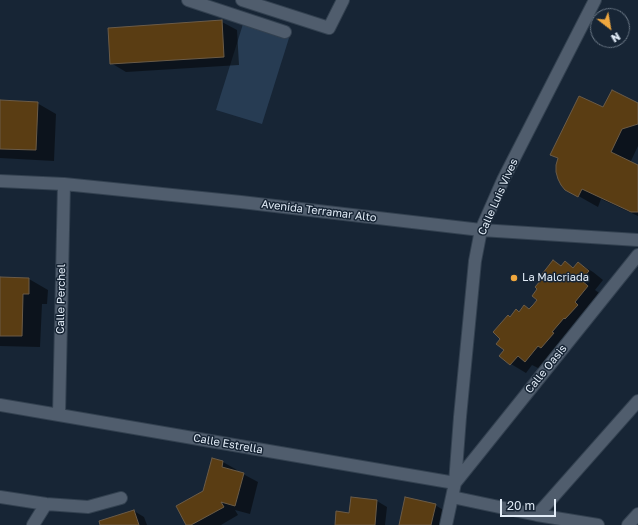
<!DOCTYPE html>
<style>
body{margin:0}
#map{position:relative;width:638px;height:525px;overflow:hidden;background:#172535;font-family:"Golos Text",sans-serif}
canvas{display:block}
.north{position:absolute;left:590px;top:8px;width:40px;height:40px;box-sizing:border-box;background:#172535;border:1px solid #687583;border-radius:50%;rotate:149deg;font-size:11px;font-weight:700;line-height:16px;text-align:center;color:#e2ecf7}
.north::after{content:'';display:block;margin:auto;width:14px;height:18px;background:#efa73e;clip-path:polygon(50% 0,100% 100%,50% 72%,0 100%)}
.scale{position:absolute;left:500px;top:499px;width:56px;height:18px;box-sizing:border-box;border:2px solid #e2ecf7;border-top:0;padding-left:5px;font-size:12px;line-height:14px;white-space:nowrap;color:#e2ecf7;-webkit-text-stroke:3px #172535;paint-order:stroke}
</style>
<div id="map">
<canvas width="638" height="525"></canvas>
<div class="north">N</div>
<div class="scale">20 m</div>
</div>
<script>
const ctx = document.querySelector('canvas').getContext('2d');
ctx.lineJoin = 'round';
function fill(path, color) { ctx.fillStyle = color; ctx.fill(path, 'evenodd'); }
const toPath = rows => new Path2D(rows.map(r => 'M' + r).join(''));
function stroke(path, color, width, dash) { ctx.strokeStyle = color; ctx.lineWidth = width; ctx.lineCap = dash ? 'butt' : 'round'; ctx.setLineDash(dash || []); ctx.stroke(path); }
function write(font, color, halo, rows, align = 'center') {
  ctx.font = font + ' "Golos Text",sans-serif'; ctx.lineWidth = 3; ctx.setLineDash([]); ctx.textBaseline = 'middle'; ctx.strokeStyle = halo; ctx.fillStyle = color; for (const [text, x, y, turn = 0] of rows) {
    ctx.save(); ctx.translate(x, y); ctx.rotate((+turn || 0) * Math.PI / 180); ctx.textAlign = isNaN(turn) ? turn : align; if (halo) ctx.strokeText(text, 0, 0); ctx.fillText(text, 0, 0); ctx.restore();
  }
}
fill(toPath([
 [243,24,289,38,262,124,216,110]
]), '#273c53');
fill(toPath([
 [222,22,237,30,239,65,126,72,111,63],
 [0,101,37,103,56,114,54,161,0,158],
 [638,104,638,146,630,163,638,166,638,216,601,199,598,207,566,189,559,159,551,154,604,109],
 [554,261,562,266,565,263,574,268,578,263,593,272,603,280,595,290,602,295,540,369,532,365,526,373,511,364,505,350,520,312,525,306,530,310,539,300,543,280],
 [0,278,29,279,48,290,47,304,42,304,40,347,0,346],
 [223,462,237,470,237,472,243,474,258,482,250,514,235,510,238,515,221,525,187,525,204,492],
 [352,499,377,501,387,507,385,525,336,525,350,514],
 [435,505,445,511,442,525,400,525],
 [134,511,144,517,147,525,101,525]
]), '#0007');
const building = toPath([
 [222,20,224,57,110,64,108,28,222,20],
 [612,90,638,103,638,124,622,129,611,152,638,165,638,212,631,212,627,210,582,189,578,197,565,190,561,185,558,179,556,172,556,165,558,158,550,155,579,96,603,107,612,90],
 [0,100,38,102,36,150,0,149,0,100],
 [553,260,561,266,565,261,573,268,578,262,589,271,581,280,588,286,575,302,578,305,565,319,564,318,552,332,554,333,541,348,538,346,525,362,518,356,510,365,499,356,504,350,496,344,500,339,493,332,508,315,510,317,516,309,519,312,524,305,529,309,533,305,537,300,532,296,537,289,535,287,541,280,539,278,553,260],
 [0,277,29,278,29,294,23,294,22,336,0,336,0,277],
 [212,458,223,461,222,467,244,473,235,506,221,502,224,507,191,525,186,525,176,506,203,491,212,458],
 [351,497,377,500,375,525,335,525,336,511,349,513,351,497],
 [405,497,436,504,431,525,399,525,405,497],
 [134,510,139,525,100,525,99,521,134,510]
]);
fill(building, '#5a3d13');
stroke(building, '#6b5b47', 1);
const minor = toPath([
 [188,0,285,32],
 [242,0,329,28,343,0],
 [0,181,64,184,241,202,481,230,638,240],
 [0,405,59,415,455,483],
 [59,415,64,184],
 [455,483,638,255],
 [0,497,46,504,88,507,121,498],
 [452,497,537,515,598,525],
 [537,515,638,401],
 [33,525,46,504],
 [446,525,455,483,460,417,475,261,481,230,503,180,595,0],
 [628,525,638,514]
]);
stroke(minor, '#334150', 14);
stroke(minor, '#505d6d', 12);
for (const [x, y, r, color] of [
 [514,278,4,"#efa73e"]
]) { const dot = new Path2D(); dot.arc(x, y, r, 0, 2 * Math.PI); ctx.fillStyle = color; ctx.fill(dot); stroke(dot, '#172535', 1.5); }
write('11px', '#e2ecf7', '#172535', [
 ["Calle Luis Vives",498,197,-66],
 ["Avenida Terramar Alto",319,211,7],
 ["Calle Perchel",61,299,-89],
 ["Calle Oasis",546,369,-51],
 ["Calle Estrella",228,444,10]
]);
write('11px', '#e2ecf7', '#172535', [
 ["La Malcriada",522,278]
], 'left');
</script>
